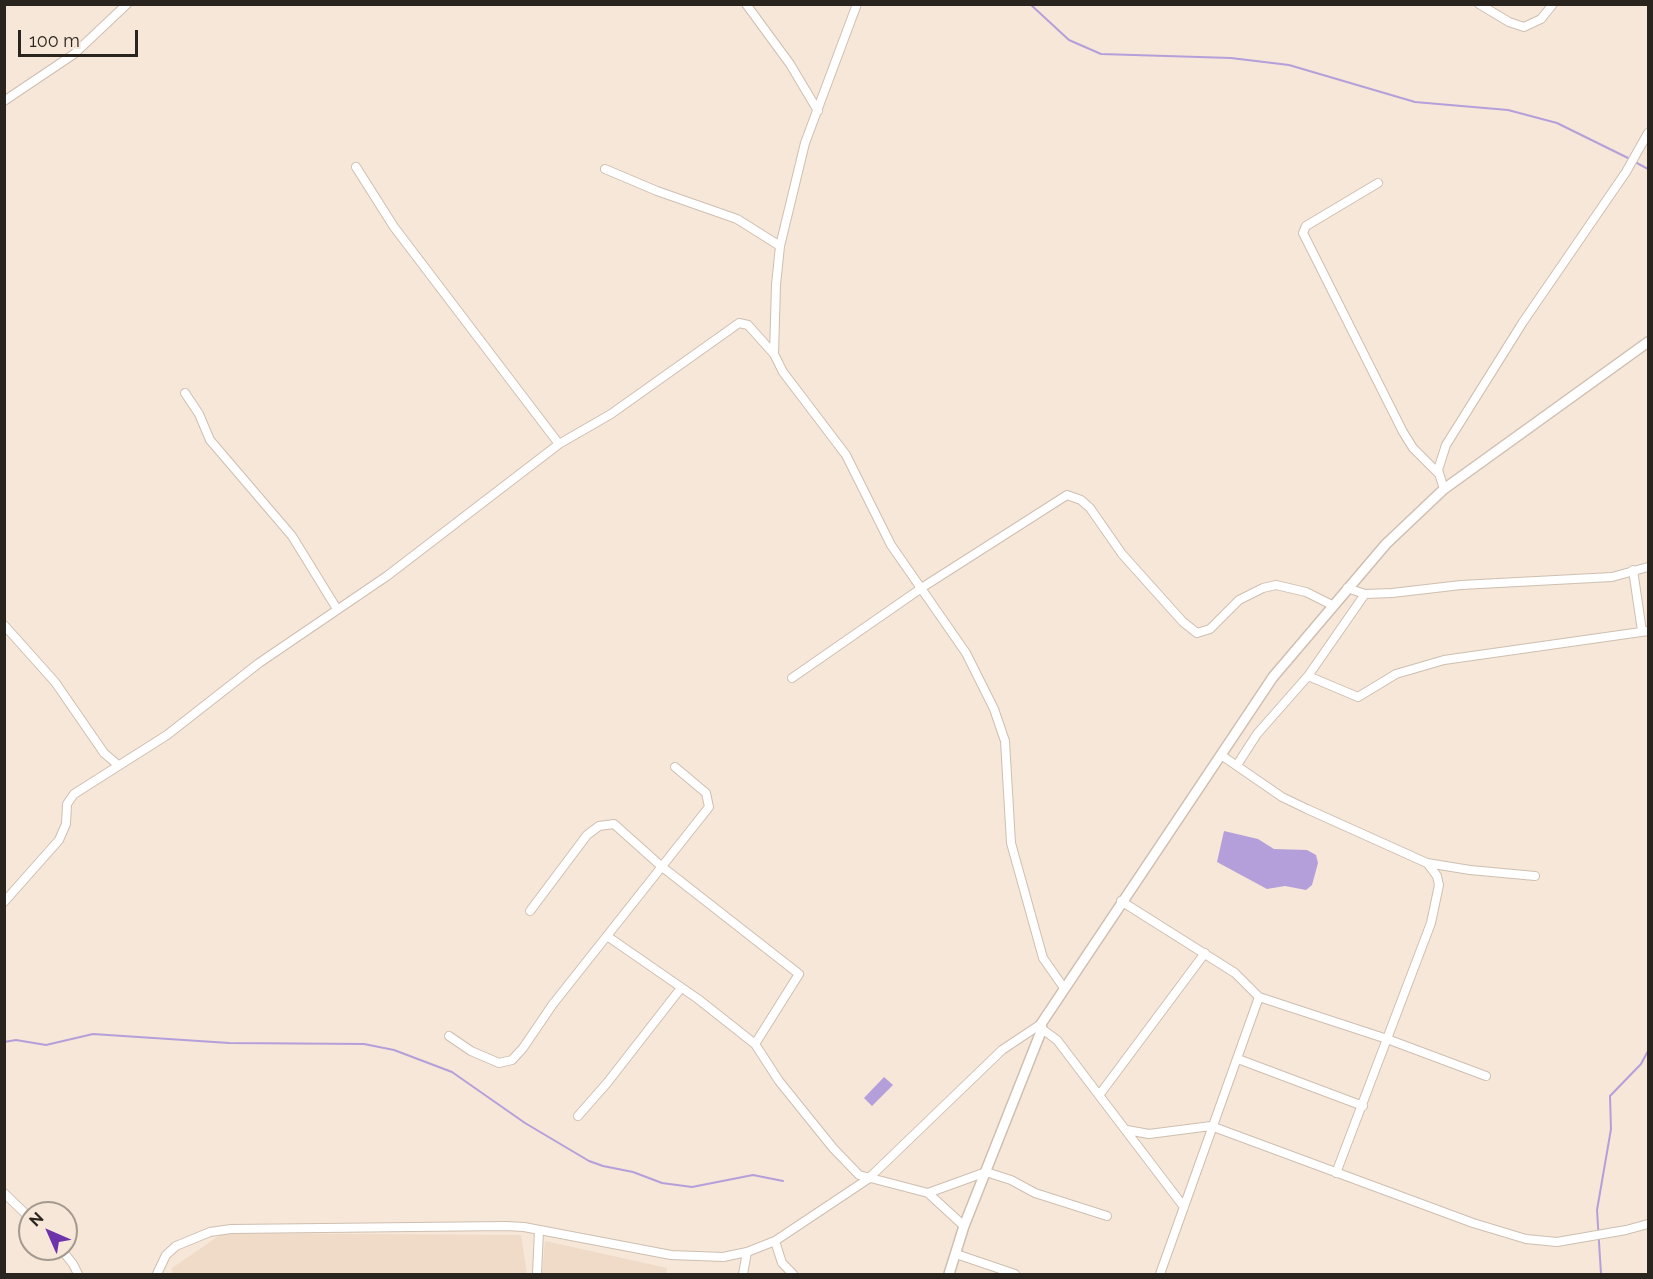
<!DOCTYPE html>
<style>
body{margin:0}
#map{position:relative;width:1653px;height:1279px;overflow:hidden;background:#f6e7d8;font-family:Raleway,sans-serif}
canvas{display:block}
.frame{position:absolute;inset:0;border:6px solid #2a241f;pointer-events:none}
.north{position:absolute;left:18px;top:1201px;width:60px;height:60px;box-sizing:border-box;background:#f6e7d8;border:2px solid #a4998e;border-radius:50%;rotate:315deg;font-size:16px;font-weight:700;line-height:24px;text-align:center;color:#2a241f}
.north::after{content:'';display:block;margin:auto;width:21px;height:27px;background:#6c33aa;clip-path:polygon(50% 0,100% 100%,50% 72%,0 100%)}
.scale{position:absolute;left:18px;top:30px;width:120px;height:27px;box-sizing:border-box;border:3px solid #2a241f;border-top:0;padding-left:8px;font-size:18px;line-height:21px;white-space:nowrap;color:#2a241f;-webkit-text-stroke:4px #f6e7d8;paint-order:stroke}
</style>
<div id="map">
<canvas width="1653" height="1279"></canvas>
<div class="frame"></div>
<div class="north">N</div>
<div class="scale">100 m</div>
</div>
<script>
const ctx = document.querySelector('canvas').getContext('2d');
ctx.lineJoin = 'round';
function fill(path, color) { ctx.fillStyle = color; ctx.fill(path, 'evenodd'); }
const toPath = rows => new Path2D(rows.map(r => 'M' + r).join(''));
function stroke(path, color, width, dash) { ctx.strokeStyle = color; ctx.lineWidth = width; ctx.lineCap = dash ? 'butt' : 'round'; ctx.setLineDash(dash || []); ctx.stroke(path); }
fill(toPath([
 [223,1233,521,1235,527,1274,172,1274,172,1268],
 [545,1241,667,1268,666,1274,542,1274]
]), '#efdbc7');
fill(toPath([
 [1224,831,1258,839,1274,849,1307,850,1316,855,1318,863,1312,885,1306,890,1285,886,1267,889,1217,862],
 [884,1077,893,1085,872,1106,864,1098]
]), '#b59fda');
stroke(toPath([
 [1030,4,1069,40,1101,54,1231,58,1289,65,1415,102,1508,110,1557,123,1630,159],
 [1635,162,1648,169],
 [4,1042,16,1040,46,1045,93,1034,229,1043,364,1044,394,1050,452,1072,525,1123,589,1161,603,1166,633,1172,662,1183,692,1187,753,1175,783,1181],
 [1601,1274,1597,1210,1611,1129,1610,1096,1641,1064,1648,1051]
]), '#b59fda', 2);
const minor = toPath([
 [746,4,790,64,818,111],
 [857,4,805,143,780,246,776,285,774,354,783,372,846,455,891,545,966,653,994,709,1005,741,1011,843,1043,958,1064,988],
 [1479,4,1509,22,1524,27,1541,19,1553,4],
 [4,101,74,54,127,4],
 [356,167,394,227,559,444],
 [605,169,657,191,737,219,780,246],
 [1378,183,1306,226,1303,233,1403,432,1413,448,1438,473],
 [185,393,199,414,210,440,292,536,337,609],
 [1444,489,1438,470,1446,445,1523,322,1626,172,1648,133],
 [1633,570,1642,631],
 [1347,588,1365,594,1392,593,1461,585,1612,577,1648,567],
 [4,625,55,682,104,753,118,765],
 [1308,676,1358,697,1396,674,1444,660,1648,631],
 [792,678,923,587,1067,495,1081,500,1090,508,1122,554,1183,622,1197,633,1210,629,1239,600,1263,588,1276,585,1306,592,1332,605],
 [1221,755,1282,797,1307,809,1427,863,1470,870,1535,876],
 [1237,765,1257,734,1308,676,1365,594],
 [1121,901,1235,973,1259,997,1160,1274],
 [4,902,59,840,66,824,67,804,74,794,167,735,259,663,387,576,559,444,611,414,739,323,748,325,774,354],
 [530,911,587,835,599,826,614,824,661,866,799,974,755,1044,779,1081,833,1148,859,1175,928,1193,964,1226],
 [607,936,698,999,755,1044],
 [1259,997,1387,1039,1486,1076],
 [1042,1029,1057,1040,1184,1207],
 [449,1036,471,1051,499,1063,512,1060,523,1048,553,1004,709,807,706,793,675,767],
 [1238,1059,1363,1106],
 [1100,1094,1205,953],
 [578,1116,607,1083,681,988],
 [1127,1130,1149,1134,1211,1126,1473,1223,1526,1239,1557,1242,1626,1230,1648,1224],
 [1336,1173,1431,923,1439,885,1437,876,1428,864],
 [4,1193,30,1218],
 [928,1193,986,1172,1011,1180,1035,1193,1107,1216],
 [775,1241,782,1263,793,1274],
 [61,1249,73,1264,78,1274],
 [956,1254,1015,1274],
 [157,1274,166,1255,176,1246,210,1232,231,1229,506,1226,524,1227,671,1255,723,1257,747,1252,775,1241,868,1179,1002,1050,1041,1024],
 [537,1274,539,1230],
 [743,1274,747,1252]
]);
const major = toPath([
 [949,1274,964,1226,1042,1029,1041,1024,1273,677,1386,544,1444,489,1648,342]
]);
stroke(minor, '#cebfb1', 10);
stroke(major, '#cebfb1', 12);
stroke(minor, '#fff', 8);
stroke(major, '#fff', 9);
</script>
